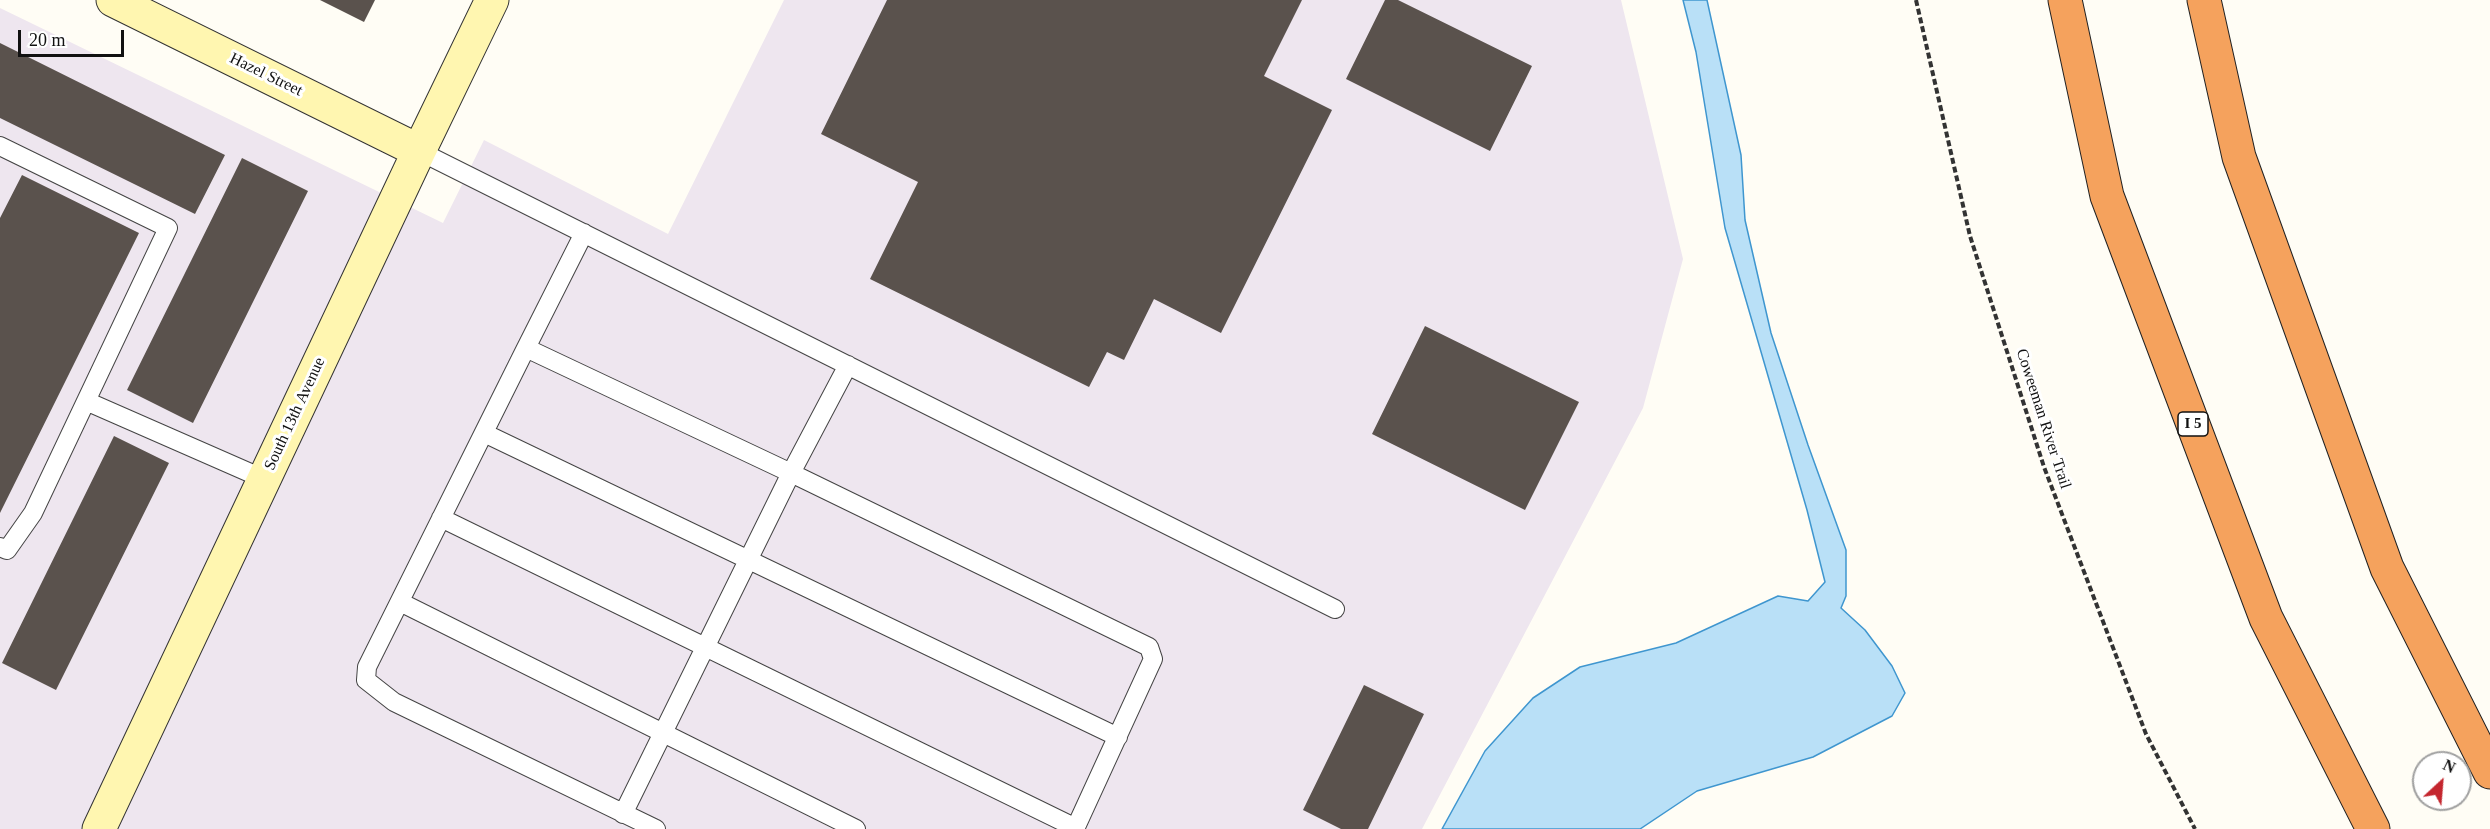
<!DOCTYPE html>
<style>
body{margin:0}
#map{position:relative;width:2490px;height:829px;overflow:hidden;background:#fffdf5;font-family:"Times New Roman",serif}
canvas{display:block}
.north{position:absolute;left:2412px;top:751px;width:60px;height:60px;box-sizing:border-box;background:#fff;border:2px solid #a0a0a0;border-radius:50%;rotate:26deg;font-size:16px;font-weight:700;line-height:24px;text-align:center;color:#111}
.north::after{content:'';display:block;margin:auto;width:21px;height:27px;background:#c4262e;clip-path:polygon(50% 0,100% 100%,50% 72%,0 100%)}
.scale{position:absolute;left:18px;top:30px;width:106px;height:27px;box-sizing:border-box;border:3px solid #111;border-top:0;padding-left:8px;font-size:18px;line-height:21px;white-space:nowrap;color:#111;-webkit-text-stroke:4px #fff;paint-order:stroke}
</style>
<div id="map">
<canvas width="2490" height="829"></canvas>
<div class="north">N</div>
<div class="scale">20 m</div>
</div>
<script>
const ctx = document.querySelector('canvas').getContext('2d');
ctx.lineJoin = 'round';
function fill(path, color) { ctx.fillStyle = color; ctx.fill(path, 'evenodd'); }
const toPath = rows => new Path2D(rows.map(r => 'M' + r).join(''));
function stroke(path, color, width, dash) { ctx.strokeStyle = color; ctx.lineWidth = width; ctx.lineCap = dash ? 'butt' : 'round'; ctx.setLineDash(dash || []); ctx.stroke(path); }
function write(font, color, halo, rows, align = 'center') {
  ctx.font = font + ' "Times New Roman",serif'; ctx.lineWidth = 6; ctx.setLineDash([]); ctx.textBaseline = 'middle'; ctx.strokeStyle = halo; ctx.fillStyle = color; for (const [text, x, y, turn = 0] of rows) {
    ctx.save(); ctx.translate(x, y); ctx.rotate((+turn || 0) * Math.PI / 180); ctx.textAlign = isNaN(turn) ? turn : align; if (halo) ctx.strokeText(text, 0, 0); ctx.fillText(text, 0, 0); ctx.restore();
  }
}
fill(toPath([
 [784,0,1621,0,1683,259,1643,408,1422,829,0,829,0,8,443,223,484,140,668,234]
]), '#eee6ef');
const water = toPath([
 [1683,0,1707,0,1741,155,1745,220,1771,333,1808,445,1846,550,1846,596,1841,608,1865,630,1892,666,1905,693,1892,716,1813,757,1697,791,1640,829,1442,829,1485,751,1533,698,1580,667,1676,643,1778,596,1808,601,1825,582,1807,510,1725,228,1696,52,1683,0]
]);
fill(water, '#b9e0f7');
stroke(water, '#3f96cf', 1.5);
fill(toPath([
 [320,0,375,0,364,22],
 [887,0,1302,0,1264,76,1332,110,1221,333,1154,299,1124,360,1107,352,1089,387,870,279,918,182,821,134],
 [1385,0,1398,0,1532,66,1490,151,1346,79],
 [0,43,225,155,195,214,0,118],
 [242,158,308,191,193,423,127,390],
 [22,175,139,233,0,513,0,218],
 [1425,326,1579,402,1525,510,1372,434],
 [114,436,169,463,56,690,2,663],
 [1364,685,1424,714,1368,829,1341,829,1303,810]
]), '#5a524d');
const lane = toPath([
 [0,146,168,228,33,513,7,550,0,547],
 [419,151,1335,609],
 [584,233,526,348,791,473,848,365],
 [526,348,367,667,366,680,394,702,656,829],
 [86,401,264,479],
 [484,433,1118,737],
 [441,518,1076,828],
 [400,602,856,829],
 [623,814,791,473,1149,647,1153,659,1075,829]
]);
const secondary = toPath([
 [113,0,419,151],
 [99,829,419,151,492,0]
]);
const highway = toPath([
 [2065,0,2107,196,2266,618,2373,829],
 [2204,0,2239,157,2387,568,2490,772]
]);
stroke(lane, '#444', 20);
stroke(secondary, '#333', 35);
stroke(highway, '#222', 35);
stroke(toPath([
 [1916,0,1970,236,2044,467,2146,734,2195,829]
]), '#333', 4, [6, 3]);
stroke(lane, '#fff', 18);
stroke(secondary, '#fff6b0', 33);
stroke(highway, '#f5a25d', 33);
for (const [x, y, w] of [
 [2193,424,30]
]) { const box = new Path2D(); box.roundRect(x - w / 2, y - 12, w, 24, 4.5); ctx.fillStyle = '#fff'; ctx.fill(box); stroke(box, '#111', 1.5); }
write('bold 15px', '#111', null, [
 ["I 5",2193,424]
]);
write('16px', '#111', '#fff', [
 ["Hazel Street",266,75,26],
 ["South 13th Avenue",295,414,-65],
 ["Coweeman River Trail",2043,419,72]
]);
</script>
